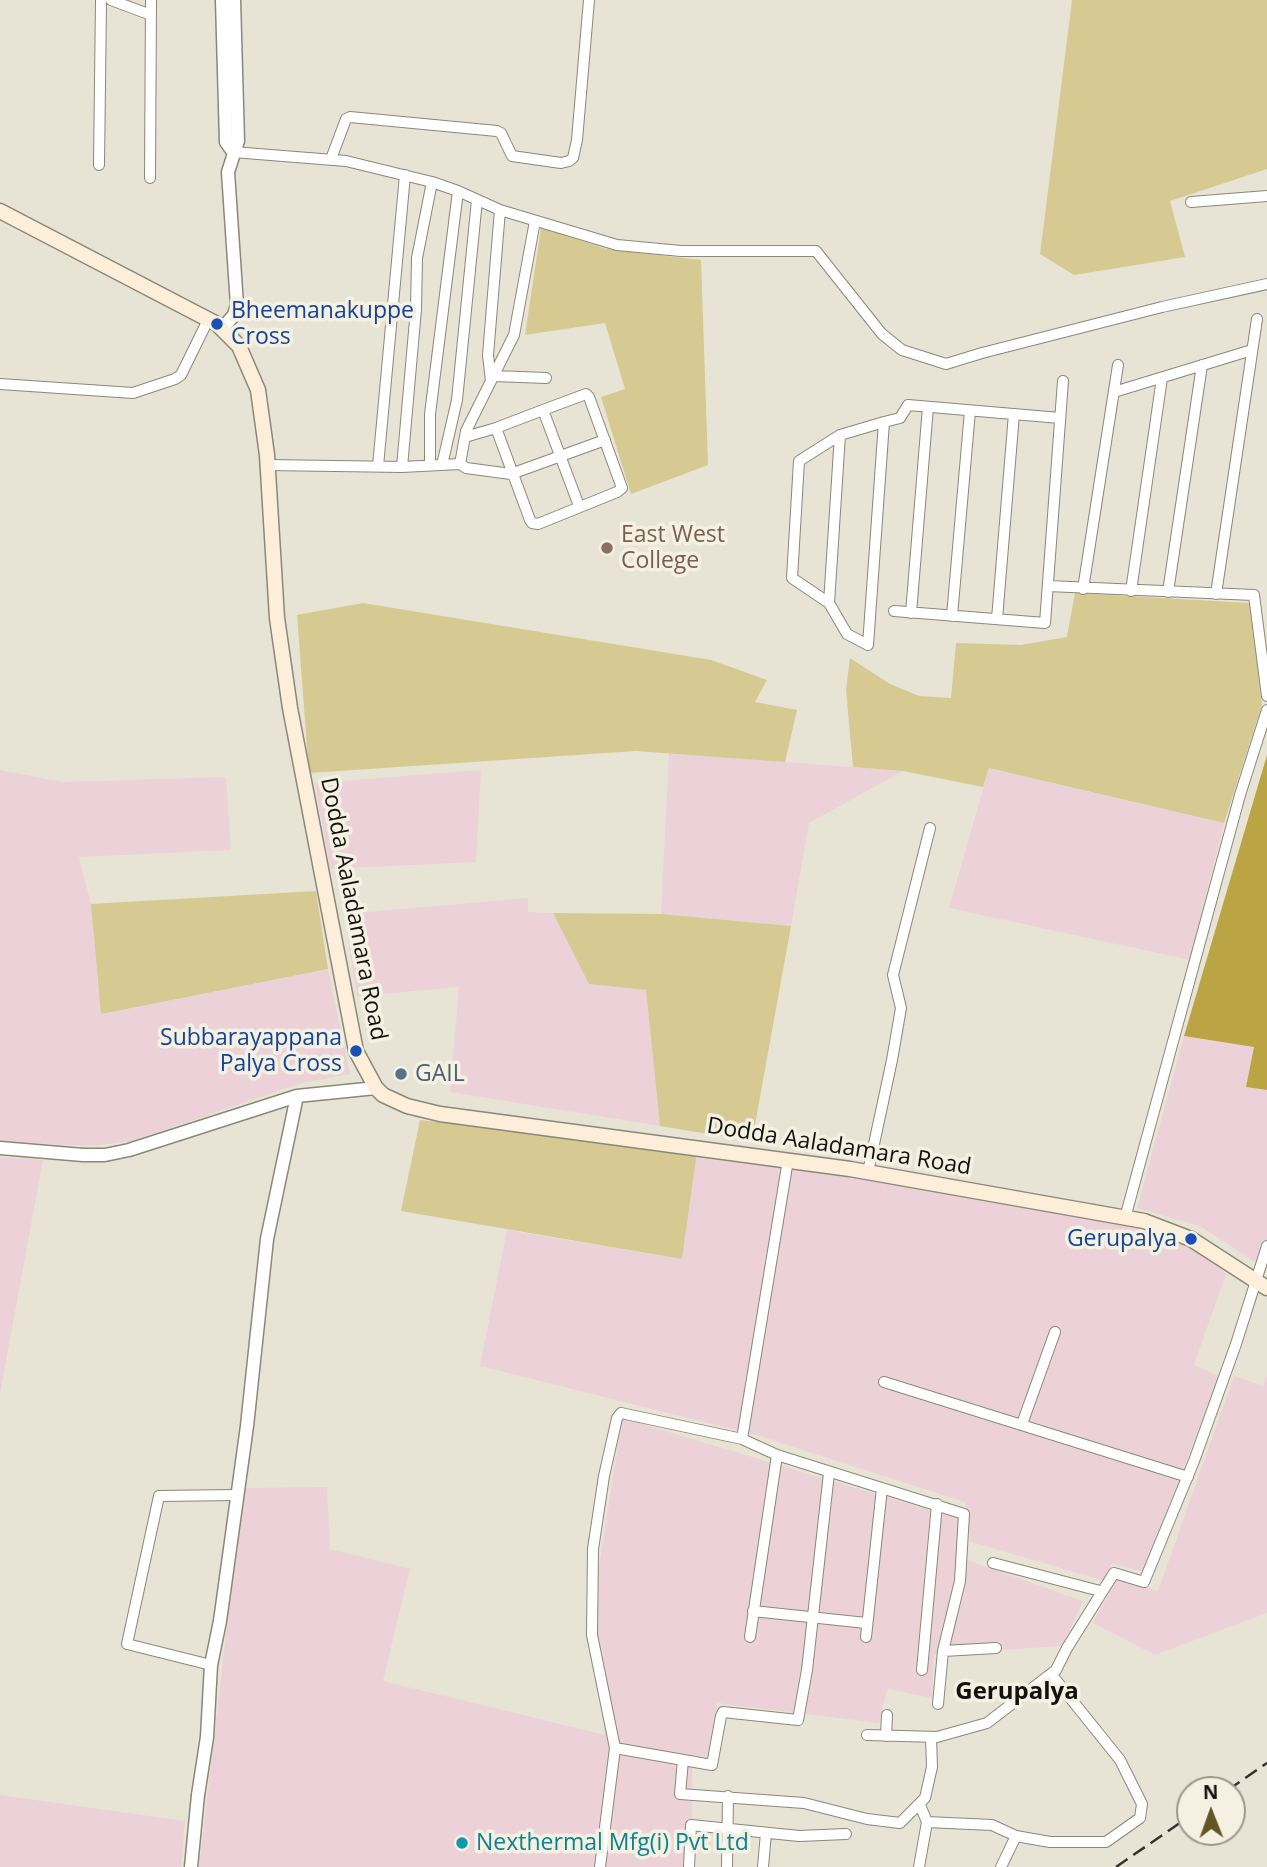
<!DOCTYPE html>
<style>
body{margin:0}
#map{position:relative;width:1267px;height:1867px;overflow:hidden;background:#e7e4d6;font-family:"Open Sans",sans-serif}
canvas{display:block}
.north{position:absolute;left:1176px;top:1776px;width:70px;height:70px;box-sizing:border-box;background:#f4f1e3;border:2px solid #9a988d;border-radius:50%;rotate:359deg;font-size:19px;font-weight:700;line-height:28px;text-align:center;color:#13120d}
.north::after{content:'';display:block;margin:auto;width:24px;height:32px;background:#625723;clip-path:polygon(50% 0,100% 100%,50% 72%,0 100%)}
</style>
<div id="map">
<canvas width="1267" height="1867"></canvas>
<div class="north">N</div>
</div>
<script>
const ctx = document.querySelector('canvas').getContext('2d');
ctx.lineJoin = 'round';
function fill(path, color) { ctx.fillStyle = color; ctx.fill(path, 'evenodd'); }
const toPath = rows => new Path2D(rows.map(r => 'M' + r).join(''));
function stroke(path, color, width, dash) { ctx.strokeStyle = color; ctx.lineWidth = width; ctx.lineCap = dash ? 'butt' : 'round'; ctx.setLineDash(dash || []); ctx.stroke(path); }
function write(font, color, halo, rows, align = 'center') {
  ctx.font = font + ' "Open Sans",sans-serif'; ctx.lineWidth = 7; ctx.setLineDash([]); ctx.textBaseline = 'middle'; ctx.strokeStyle = halo; ctx.fillStyle = color; for (const [text, x, y, turn = 0] of rows) {
    ctx.save(); ctx.translate(x, y); ctx.rotate((+turn || 0) * Math.PI / 180); ctx.textAlign = isNaN(turn) ? turn : align; if (halo) ctx.strokeText(text, 0, 0); ctx.fillText(text, 0, 0); ctx.restore();
  }
}
fill(toPath([
 [669,753,903,771,809,823,791,926,661,914],
 [989,768,1224,823,1190,960,949,908],
 [0,770,62,782,226,777,231,850,79,857,91,904,101,1014,328,969,350,1074,302,1083,132,1141,92,1146,0,1142],
 [481,770,476,862,330,869,315,783],
 [528,898,528,912,553,913,589,983,646,990,660,1126,450,1092,459,987,357,996,344,914],
 [1184,1036,1254,1047,1246,1087,1267,1090,1267,1270,1200,1226,1137,1208],
 [697,1152,837,1173,1147,1229,1198,1247,1226,1274,1194,1365,1219,1376,1144,1572,1112,1563,1105,1581,971,1542,965,1502,756,1435,480,1366,507,1230,682,1259],
 [0,1157,43,1160,0,1394],
 [1267,1375,1267,1613,1155,1655,1093,1623,1117,1578,1158,1591,1234,1376,1263,1386],
 [622,1418,959,1519,962,1558,1083,1601,1063,1646,934,1654,932,1698,887,1689,879,1723,717,1703,712,1756,692,1755,692,1867,199,1867,243,1488,327,1487,330,1549,410,1569,383,1681,605,1735,594,1599],
 [0,1795,185,1821,181,1867,0,1867]
]), '#ecd2d8');
fill(toPath([
 [1072,0,1267,0,1267,169,1170,201,1185,257,1074,275,1040,254],
 [541,228,607,249,701,260,708,465,631,494,601,397,625,389,605,323,525,335],
 [1075,593,1250,603,1262,705,1224,823,989,768,983,787,903,771,853,767,846,690,850,658,890,684,919,696,951,698,956,643,1021,645,1067,637],
 [363,603,711,660,767,680,755,702,797,710,785,762,636,751,309,773,297,615],
 [316,891,328,969,101,1014,91,904],
 [553,913,661,914,791,926,752,1141,660,1126,646,990,589,984],
 [420,1120,697,1152,682,1259,401,1211]
]), '#d6c991');
fill(toPath([
 [1267,755,1267,1090,1246,1087,1254,1047,1184,1036]
]), '#baa443');
const minor = toPath([
 [111,0,151,15],
 [233,152,346,161,432,182,458,191,500,210,617,245,681,251,816,251,882,334,902,350,946,364,982,353,1162,307,1267,284],
 [331,159,346,119,350,117,497,131,501,133,512,156,561,163,569,161,573,158,577,140,589,0],
 [99,165,101,0],
 [150,178,151,0],
 [1191,202,1267,196],
 [494,376,546,378],
 [491,381,488,355,500,210],
 [0,384,133,393,175,379,181,375,208,320],
 [1114,392,1252,350],
 [543,410,496,428,530,520,532,523,538,524,617,492,622,488,589,397,586,394,543,410,579,506],
 [884,422,868,645,847,634,829,603,792,578,799,461,840,435,884,422,900,418,908,405,1060,418],
 [465,437,496,428],
 [460,464,466,431,514,335,535,221],
 [268,465,402,467,460,464,466,468,511,474,605,440],
 [430,465,430,414,458,191],
 [442,465,457,400,477,200],
 [378,466,405,175],
 [402,467,416,309,417,258,432,182],
 [1048,586,1254,595,1267,696],
 [1083,589,1118,365],
 [1131,591,1162,378],
 [1168,592,1202,365],
 [1216,594,1257,319],
 [829,603,840,435],
 [894,611,1045,623,1063,381],
 [911,613,928,407],
 [952,616,970,411],
 [997,619,1014,414],
 [868,1172,892,1060,901,1008,893,975,930,828],
 [1125,1218,1240,795,1267,710],
 [884,1382,1188,1477],
 [1022,1424,1055,1332],
 [742,1439,788,1160],
 [993,1563,1100,1591],
 [753,1611,866,1623],
 [750,1637,777,1455],
 [866,1637,882,1488],
 [943,1651,996,1648],
 [211,1665,127,1644,159,1496,237,1495],
 [922,1670,937,1504],
 [867,1735,937,1737,987,1723,1056,1670,1067,1648,1114,1573,1144,1582,1194,1461,1236,1344,1267,1246],
 [886,1736,887,1715],
 [615,1748,712,1765,721,1716,723,1712,798,1720,807,1670,829,1473],
 [683,1760,680,1794,804,1803,867,1819,900,1823,925,1798,932,1767,931,1737],
 [920,1805,927,1822,992,1825,1016,1836,1050,1842,1106,1842,1140,1818,1142,1804,1120,1760,1051,1674],
 [600,1867,615,1748,592,1635,593,1549,604,1476,617,1418,621,1413,742,1439,777,1455,964,1514,960,1581,943,1651,938,1704],
 [689,1867,691,1825,799,1836,846,1834],
 [727,1867,728,1796],
 [763,1867,766,1833],
 [919,1867,927,1822],
 [1001,1867,1016,1836]
]);
const tertiary = toPath([
 [222,0,226,142,233,152],
 [222,329,234,315,237,305,228,172,238,141,234,0],
 [0,1148,83,1155,105,1155,129,1150,297,1096,376,1088],
 [191,1867,198,1795,207,1737,211,1665,220,1621,247,1426,267,1239,297,1096]
]);
const secondary = toPath([
 [0,211,217,324,239,346,258,390,267,455,277,618,290,708,356,1051,376,1088,383,1095,407,1106,440,1114,850,1169,1144,1221,1191,1239,1267,1288]
]);
stroke(minor, '#8a877b', 12);
stroke(tertiary, '#8a877b', 15);
stroke(secondary, '#8a877b', 17);
stroke(minor, '#fff', 10);
stroke(tertiary, '#fff', 12);
stroke(secondary, '#fceed9', 14);
stroke(toPath([
 [1228,1790,1267,1763],
 [1116,1867,1190,1816]
]), '#33322b', 2.5, [14, 7]);
for (const [x, y, r, color] of [
 [217,324,7,"#1a4fb4"],
 [607,548,7,"#8d6e63"],
 [356,1051,7,"#1a4fb4"],
 [401,1074,7,"#5c6f8a"],
 [1191,1239,7,"#1a4fb4"],
 [462,1843,7,"#0f9aa8"]
]) { const dot = new Path2D(); dot.arc(x, y, r, 0, 2 * Math.PI); ctx.fillStyle = color; ctx.fill(dot); stroke(dot, '#f4f1e3', 2.5); }
write('23px', '#164399', '#f4f1e3', [
 ["Bheemanakuppe",231,311,"left"],
 ["Cross",231,337,"left"],
 ["Subbarayappana",342,1038],
 ["Palya Cross",342,1064],
 ["Gerupalya",1177,1239]
], 'right');
write('23px', '#785e54', '#f4f1e3', [
 ["East West",621,535],
 ["College",621,561]
], 'left');
write('23px', '#13120d', '#f4f1e3', [
 ["Dodda Aaladamara Road",353,909,79],
 ["Dodda Aaladamara Road",839,1147,9]
]);
write('23px', '#4e5e75', '#f4f1e3', [
 ["GAIL",415,1074]
], 'left');
write('23px', '#0d838f', '#f4f1e3', [
 ["Nexthermal Mfg(i) Pvt Ltd",476,1843]
], 'left');
write('bold 24px', '#13120d', '#f4f1e3', [
 ["Gerupalya",1017,1692]
]);
</script>
